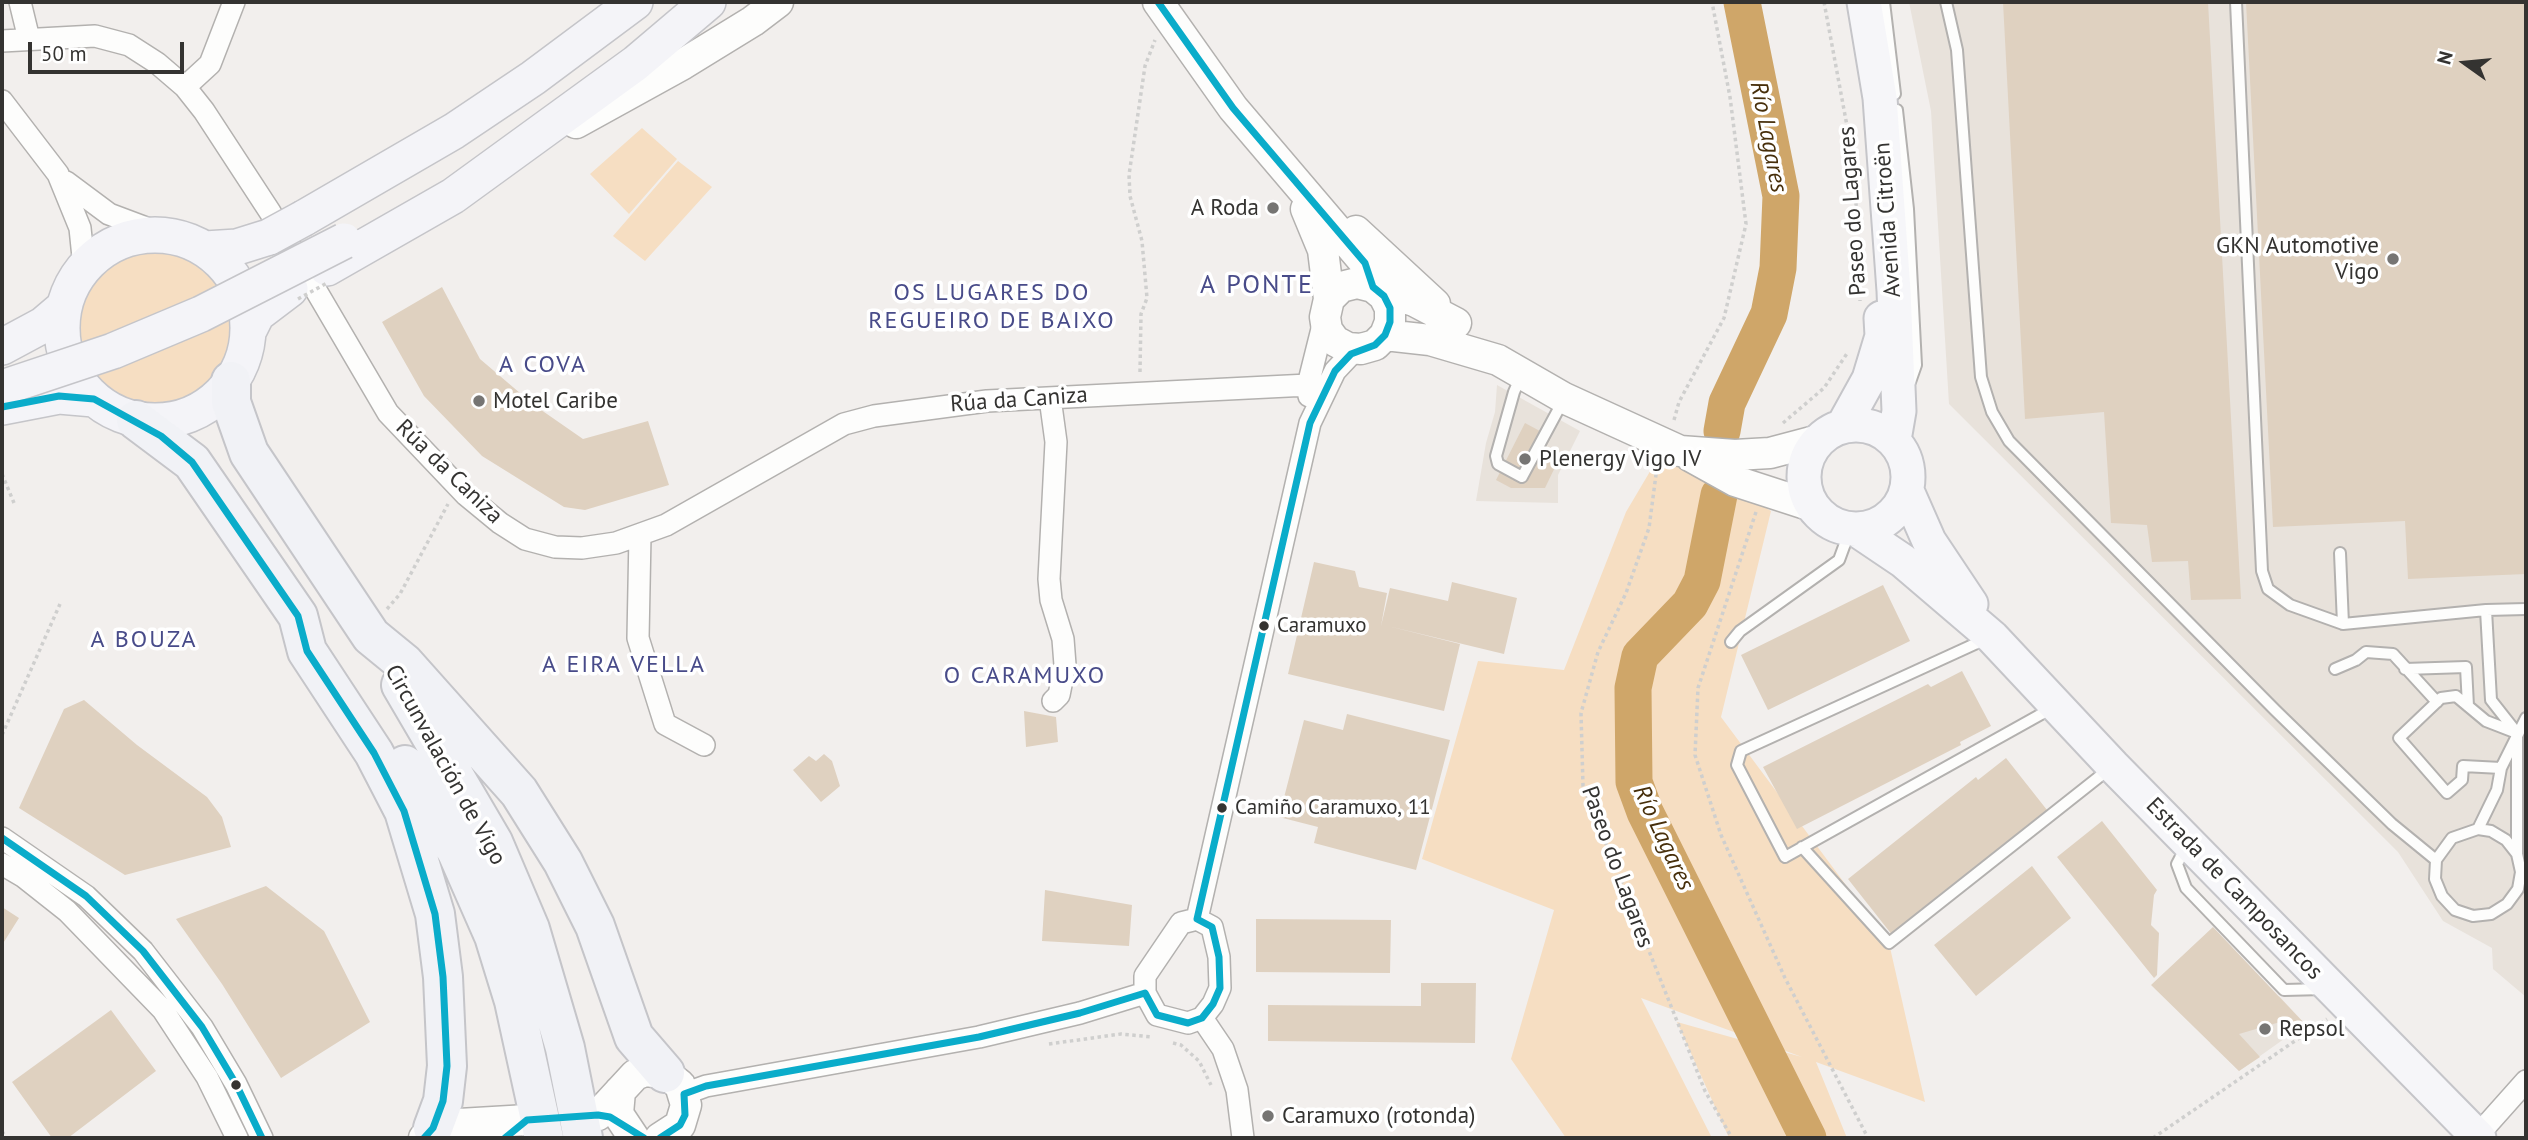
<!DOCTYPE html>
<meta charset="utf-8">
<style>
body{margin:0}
#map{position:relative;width:2528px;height:1140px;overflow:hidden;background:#f2efed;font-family:"PT Sans",sans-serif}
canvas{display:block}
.frame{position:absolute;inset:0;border:4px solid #343331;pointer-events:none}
.north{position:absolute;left:2430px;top:28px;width:70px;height:70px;-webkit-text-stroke:5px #fff;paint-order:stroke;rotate:285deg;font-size:19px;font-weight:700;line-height:28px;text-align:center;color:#343331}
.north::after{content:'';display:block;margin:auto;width:24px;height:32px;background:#343331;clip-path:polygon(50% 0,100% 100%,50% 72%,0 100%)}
.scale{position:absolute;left:28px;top:42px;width:156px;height:32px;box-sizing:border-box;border:4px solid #343331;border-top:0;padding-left:9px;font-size:21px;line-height:24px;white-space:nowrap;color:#343331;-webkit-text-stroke:5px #fff;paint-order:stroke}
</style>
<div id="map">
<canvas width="2528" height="1140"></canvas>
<div class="frame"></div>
<div class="north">N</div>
<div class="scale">50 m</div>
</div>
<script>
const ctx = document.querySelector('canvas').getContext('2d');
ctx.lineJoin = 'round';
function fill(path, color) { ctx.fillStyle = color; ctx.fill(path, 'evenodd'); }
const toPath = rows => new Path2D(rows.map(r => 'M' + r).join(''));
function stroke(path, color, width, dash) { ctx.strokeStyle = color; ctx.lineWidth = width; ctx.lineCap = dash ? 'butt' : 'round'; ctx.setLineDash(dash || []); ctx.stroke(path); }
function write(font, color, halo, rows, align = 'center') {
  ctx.font = font + ' "PT Sans",sans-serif'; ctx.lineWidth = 7; ctx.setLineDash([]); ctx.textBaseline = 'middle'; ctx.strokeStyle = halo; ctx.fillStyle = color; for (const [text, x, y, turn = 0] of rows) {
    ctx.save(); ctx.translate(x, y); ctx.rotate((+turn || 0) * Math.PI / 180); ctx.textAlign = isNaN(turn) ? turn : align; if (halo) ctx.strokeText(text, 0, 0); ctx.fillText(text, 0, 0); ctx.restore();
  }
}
fill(toPath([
 [1909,2,2526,2,2526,997,2493,969,2492,948,2443,921,2398,852,1949,404,1931,111],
 [1497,385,1580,431,1558,475,1558,503,1476,501,1486,443,1495,412],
 [2279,996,2305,1024,2239,1071,2210,1043]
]), '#e8e2db');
fill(toPath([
 [642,128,677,159,629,214,590,174],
 [678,161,712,187,645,261,613,236],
 '78 329a77 77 0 1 1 154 0a77 77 0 1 1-154 0Z',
 [1665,446,1771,511,1721,717,1889,943,1925,1102,1816,1062,1847,1138,1729,1138,1677,1022,1802,1057,1641,998,1712,1138,1566,1138,1511,1059,1554,910,1422,859,1478,661,1564,670,1626,512]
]), '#f6dec2');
stroke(toPath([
 [1722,431,1727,403,1769,314,1778,268,1781,196,1742,2],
 [1719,495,1702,581,1690,604,1640,656,1633,688,1634,782,1645,812,1808,1138]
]), '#cfa669', 37);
fill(toPath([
 [2003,2,2208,2,2241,599,2191,600,2188,561,2152,562,2147,525,2111,523,2104,412,2025,419],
 [2246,2,2526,2,2526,574,2408,579,2405,521,2273,527],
 [442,287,480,359,534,405,583,439,648,421,669,485,585,510,564,507,482,456,424,396,382,322],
 [1525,423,1551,437,1543,453,1558,461,1545,488,1511,488,1496,480],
 [1314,562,1355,571,1359,587,1387,593,1381,626,1390,588,1448,601,1452,582,1517,598,1504,654,1388,626,1460,644,1444,711,1288,674],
 [1883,585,1910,641,1768,710,1741,655],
 [1962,671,1991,726,1960,742,1961,745,1797,829,1763,767,1928,684,1931,687],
 [84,700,137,745,207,797,222,817,231,847,125,875,19,808,64,709],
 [1024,711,1056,717,1058,742,1026,747],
 [1347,714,1450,740,1416,870,1314,843,1318,827,1279,817,1304,720,1343,730],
 [824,754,832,761,840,786,821,802,793,770,809,756,816,761],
 [2006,758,2047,810,2019,832,2022,835,1893,936,1848,879,1976,777,1978,780],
 [2102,821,2157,890,2154,895,2151,925,2159,933,2157,975,2154,978,2057,857],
 [2032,866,2071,918,1976,996,1934,945],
 [266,886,324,931,370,1022,281,1078,222,984,176,919],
 [1045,890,1132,905,1129,946,1042,941],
 [2,907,19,918,2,945],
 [1256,919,1391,920,1390,973,1256,972],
 [2213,927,2305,1024,2292,1034,2280,1022,2239,1034,2260,1057,2239,1071,2151,985],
 [1421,983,1476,983,1475,1043,1268,1041,1268,1005,1421,1006],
 [111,1010,156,1071,68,1138,52,1138,12,1082]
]), '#dfd1c0');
const service = toPath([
 [1884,2,1895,94],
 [1946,2,1957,50,1981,377,1992,412,2009,441,2275,710,2392,824,2436,860],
 [2236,2,2262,571,2268,589,2290,605,2343,624,2486,610,2526,609],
 [1897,110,1908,209,1916,365,1910,382],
 [1521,376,1514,392,1496,456,1498,464,1522,477,1564,399],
 [2340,553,2343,624],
 [2486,610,2491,700,2517,733,2517,854],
 [1988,638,1741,751,1737,765,1785,857,2054,707],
 [1731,642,1740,631,1839,560,1850,530],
 [2335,669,2356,660,2366,652,2393,654,2437,702],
 [2405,669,2466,667,2468,706],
 [2501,768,2463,766,2462,780,2447,793,2399,738,2441,698,2456,696,2486,721,2517,733],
 [2478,829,2491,831,2506,840,2517,854,2521,872,2518,889,2507,904,2491,914,2473,916,2455,910,2442,896,2435,879,2436,860,2452,838,2478,829,2497,790,2501,768,2526,718],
 [2187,845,2177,864,2186,888,2284,990,2324,989],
 [1802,847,1889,943,2109,769]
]);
const minor = toPath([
 [20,2,29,39],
 [2,41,95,36,129,45,157,63,185,87,204,111,270,212,388,413,466,495,500,523,525,539,555,547,582,548,616,543,666,525,844,424,874,416,987,401,1308,385],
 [185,87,210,64,234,2],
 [2,101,58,174,80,228,84,267],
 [66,182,109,214,165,235],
 [1309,396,1308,385,1325,317],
 [1050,398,1056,442,1049,579,1051,600,1063,639,1065,665,1059,695,1053,701],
 [640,535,638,638,665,724,704,745],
 [2,838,86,896,143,951,202,1027,236,1084,262,1138],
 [2,864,24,877,67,911,163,1010,207,1077,237,1138],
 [1197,919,1310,423,1335,371,1351,354,1361,349],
 [1197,919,1212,927,1219,957,1220,988,1213,1004,1202,1018,1188,1023,1157,1015,1145,993,1145,976,1181,923,1197,919],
 [1202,1018,1223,1049,1237,1090,1243,1138],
 [684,1094,706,1086,979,1037,1080,1013,1145,993],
 [2477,1136,2526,1081]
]);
const secondary = toPath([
 [1158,2,1233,108,1365,263,1373,287],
 [576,123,683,64,753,21,778,2],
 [1306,209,1323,250,1329,299],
 [1356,231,1435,304],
 [1373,287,1384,296,1390,308,1390,322,1385,335,1375,345,1361,349,1348,348,1335,341,1327,330,1325,317,1329,299,1341,287,1357,283,1373,287,1414,301,1456,323],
 [1385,335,1430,340,1498,360,1564,398,1680,451,1735,455,1770,453,1819,440],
 [1690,456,1735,481,1812,506],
 [620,1091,618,1114,634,1138],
 [598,1115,635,1075,645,1071,665,1073,680,1085,686,1105,680,1125,660,1138],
 [424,1138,433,1128,442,1125,527,1120]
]);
const primary = toPath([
 [1864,2,1880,98,1894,291,1899,411,1894,440],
 '1804 477a52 52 0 1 1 104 0a52 52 0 1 1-104 0Z',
 [1843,426,1869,379,1882,336,1881,318],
 [1907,491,1929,541,1971,604],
 [1857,530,1903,561,1992,637,2113,766,2479,1138]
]);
const trunk = toPath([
 [304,218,454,131,533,78,635,2],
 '62 328a93 93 0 1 1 186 0a93 93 0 1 1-186 0Z',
 [205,249,237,247,269,237],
 [327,268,453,196,636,63,708,2],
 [248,332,257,314,290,289],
 [2,347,43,325,63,308],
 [2,407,59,396,94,399]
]);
const motorway = toPath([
 [231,381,231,402,249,453,371,636,404,663,519,792,563,862,595,926,634,1037,665,1073],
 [136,420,192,462,298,616,307,651,374,753,404,811,435,914,443,977,447,1066,443,1101,433,1128],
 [401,685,493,842,530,929,565,1048,583,1138],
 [405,765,457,852,494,936,514,1001,544,1138]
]);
stroke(service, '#b3b1af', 14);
stroke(minor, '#b3b1af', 24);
stroke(secondary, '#b3b1af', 33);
stroke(primary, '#c5c5c9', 37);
stroke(trunk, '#c5c5c9', 38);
stroke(motorway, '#c5c5c9', 42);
stroke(toPath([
 [1824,2,1850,142,1860,245,1860,301],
 [1140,372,1141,314,1147,298,1142,241,1130,196,1129,175,1145,66,1155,40],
 [1674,420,1679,402,1724,318,1746,224,1730,97,1712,2],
 [1783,423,1824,388,1848,352],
 [1657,467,1649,528,1626,593,1598,652,1581,713,1583,786,1705,1091,1732,1138],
 [2,474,14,503],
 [1756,512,1698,688,1695,755,1721,835,1785,978,1868,1138],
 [387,609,400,594,448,504],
 [2,735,60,604],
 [1173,1043,1181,1045,1199,1061,1211,1085],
 [1049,1044,1121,1034,1152,1037],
 [2,1131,6,1138],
 [2153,1138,2327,1019]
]), '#cfcfce', 3.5, [3.5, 3.5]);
stroke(service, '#fdfdfc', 10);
stroke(minor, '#fdfdfc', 21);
stroke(secondary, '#fdfdfc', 30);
stroke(primary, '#f6f6f9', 33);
stroke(trunk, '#f4f4f8', 35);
stroke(motorway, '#f1f2f6', 38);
const trunkBridge = toPath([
 [269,237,304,218],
 [2,388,113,351,201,314,344,241]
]);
stroke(trunkBridge, '#c5c5c9', 38, []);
stroke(toPath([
 [298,299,327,283]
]), '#cfcfce', 3.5, [3.5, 3.5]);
stroke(trunkBridge, '#f4f4f8', 35);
stroke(toPath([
 [2,407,59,396,94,399,161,436,192,462,298,616,307,651,374,753,404,811,435,914,443,977,447,1066,443,1101,433,1128,424,1138],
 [2,838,86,896,143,951,202,1027,236,1084,262,1138],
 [505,1138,527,1120,598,1115,610,1117,644,1138],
 [660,1138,680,1125,685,1115,684,1094,706,1086,979,1037,1080,1013,1145,993,1157,1015,1188,1023,1202,1018,1213,1004,1220,988,1219,957,1212,927,1197,919,1310,423,1335,371,1351,354,1375,345,1385,335,1390,322,1390,308,1384,296,1373,287,1365,263,1233,108,1158,2]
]), '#0aacca', 7);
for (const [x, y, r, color] of [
 [1273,208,7,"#767573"],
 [2393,259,7,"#767573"],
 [479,401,7,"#767573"],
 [1525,459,7,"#767573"],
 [1264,626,6,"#343331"],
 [1222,808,6,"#343331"],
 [2265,1029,7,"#767573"],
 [236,1085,6,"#343331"],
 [1268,1116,7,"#767573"]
]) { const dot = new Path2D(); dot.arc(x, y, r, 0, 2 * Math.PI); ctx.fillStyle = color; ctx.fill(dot); stroke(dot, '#fff', 2.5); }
write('21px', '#343331', '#fff', [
 ["Caramuxo",1277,626],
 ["Camiño Caramuxo, 11",1235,808]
], 'left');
write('23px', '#343331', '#fff', [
 ["A Roda",1259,208,"right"],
 ["GKN Automotive",2379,246,"right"],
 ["Vigo",2379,272,"right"],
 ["Motel Caribe",493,401],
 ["Plenergy Vigo IV",1539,459],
 ["Repsol",2279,1029],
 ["Caramuxo (rotonda)",1282,1116]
], 'left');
write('23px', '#343331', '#fff', [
 ["Paseo do Lagares",1853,211,-94],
 ["Avenida Citroën",1888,220,-94],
 ["Rúa da Caniza",1019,400,-4],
 ["Rúa da Caniza",449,472,44],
 ["Circunvalación de Vigo",445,765,61],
 ["Paseo do Lagares",1617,867,70],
 ["Estrada de Camposancos",2234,889,46]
]);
write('italic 24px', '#472f0b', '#fff', [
 ["Río Lagares",1768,137,79],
 ["Río Lagares",1663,838,65]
]);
ctx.letterSpacing = '2px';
write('24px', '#484b89', '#fff', [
 ["OS LUGARES DO",992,293],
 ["REGUEIRO DE BAIXO",992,321],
 ["A COVA",543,365],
 ["A BOUZA",144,640],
 ["A EIRA VELLA",624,665],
 ["O CARAMUXO",1025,676]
]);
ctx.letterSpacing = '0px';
ctx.letterSpacing = '2px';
write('26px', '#484b89', '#fff', [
 ["A PONTE",1257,286]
]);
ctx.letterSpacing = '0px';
</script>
